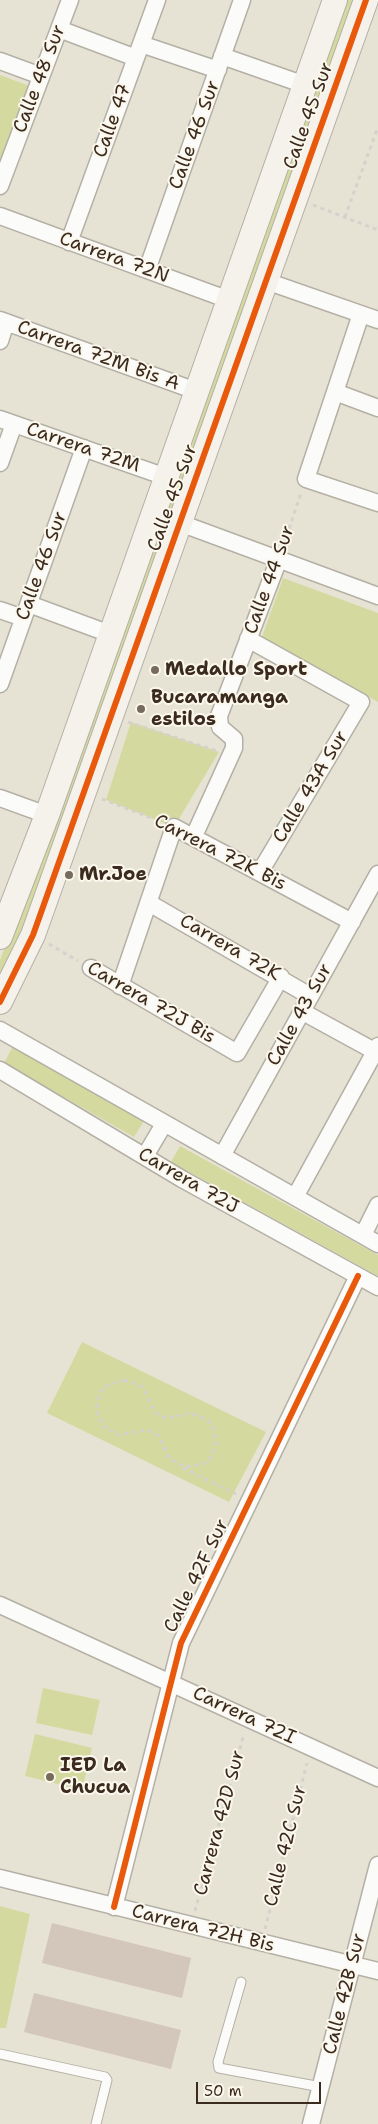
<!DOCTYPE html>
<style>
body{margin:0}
#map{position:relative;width:378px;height:2124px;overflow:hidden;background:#e7e3d4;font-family:"Shantell Sans",sans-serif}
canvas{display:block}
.scale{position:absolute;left:196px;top:2082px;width:125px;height:22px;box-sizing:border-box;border:2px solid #3b2a1e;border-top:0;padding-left:6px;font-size:15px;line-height:18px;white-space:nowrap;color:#3b2a1e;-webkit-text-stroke:4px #fbf7ec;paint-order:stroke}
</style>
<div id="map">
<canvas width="378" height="2124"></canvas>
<div class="scale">50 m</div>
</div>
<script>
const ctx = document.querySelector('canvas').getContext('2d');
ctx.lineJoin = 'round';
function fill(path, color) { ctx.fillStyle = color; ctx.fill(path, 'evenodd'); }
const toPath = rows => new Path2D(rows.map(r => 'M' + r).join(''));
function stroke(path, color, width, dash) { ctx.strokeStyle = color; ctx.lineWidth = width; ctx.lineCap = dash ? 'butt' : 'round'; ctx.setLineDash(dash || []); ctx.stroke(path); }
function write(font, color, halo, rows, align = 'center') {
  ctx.font = font + ' "Shantell Sans",sans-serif'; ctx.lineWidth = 4; ctx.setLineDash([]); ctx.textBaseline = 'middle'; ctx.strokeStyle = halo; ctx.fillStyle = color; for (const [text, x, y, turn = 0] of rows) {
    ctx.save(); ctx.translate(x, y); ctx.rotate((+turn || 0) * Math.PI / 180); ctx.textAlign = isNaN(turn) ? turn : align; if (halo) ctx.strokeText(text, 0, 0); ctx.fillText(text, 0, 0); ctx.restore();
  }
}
fill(toPath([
 [346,0,357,0,54,848,16,947,0,981,0,960,21,907],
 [0,75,35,88,0,181],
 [283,578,378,613,378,702,262,637],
 [131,722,219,752,174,827,106,800],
 [13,1046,144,1121,134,1137,4,1063],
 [180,1146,378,1255,378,1276,171,1162],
 [82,1342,266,1432,229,1502,47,1413],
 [43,1688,100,1700,92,1735,36,1723],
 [35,1734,92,1748,82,1790,25,1776],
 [0,1906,30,1914,6,2028,0,2028]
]), '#d4da9f');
fill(toPath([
 [52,1923,191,1958,182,1998,42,1963],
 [34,1993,181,2030,171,2069,24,2032]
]), '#d3c6ba');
const lane = toPath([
 [241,1982,218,2062,219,2068,321,2087],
 [0,2054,105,2077,107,2080,96,2124]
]);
const street = toPath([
 [59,29,136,58],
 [141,44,218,70],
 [222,56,305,85],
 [0,61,41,76],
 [0,186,70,0],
 [0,216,229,300],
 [69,242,157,0],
 [147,270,242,0],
 [266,281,378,320],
 [361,314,306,479,378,503],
 [0,320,196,391],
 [0,341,6,322],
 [335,392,378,408],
 [0,419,166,477],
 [0,463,14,424],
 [180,523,378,596],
 [29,604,110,634],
 [0,610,23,618],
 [248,639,361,702,260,872],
 [0,684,84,448],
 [0,798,47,815],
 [194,836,234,748,234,739,220,727,219,716,279,559],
 [149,903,310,996],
 [91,968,237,1053,281,977],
 [120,986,174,827,352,922],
 [303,1012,378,1053],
 [0,1030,378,1244],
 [0,1070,182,1179,378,1287],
 [145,1156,164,1124],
 [222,1156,378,874],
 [295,1197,378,1046],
 [363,1235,378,1205],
 [0,1605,378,1778],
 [0,1878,378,1971],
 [114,1907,181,1643,358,1276],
 [311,2124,378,1865]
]);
const secondary = toPath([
 [0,937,47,815,335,0],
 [0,1002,33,935,366,0]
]);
stroke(lane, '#b4b0a5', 11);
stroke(street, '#b4b0a5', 19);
stroke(secondary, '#b4b0a5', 26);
stroke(toPath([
 [313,205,378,230],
 [345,217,378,127],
 [284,544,301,493],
 [128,722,217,751],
 [102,799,159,821],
 [49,944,78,961],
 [124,1380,141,1386,146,1393,153,1409,159,1416,168,1418,190,1413,206,1419,212,1425,217,1442,210,1459,203,1464,185,1467,169,1458,159,1437,153,1432,145,1430,119,1435,103,1426,96,1409,101,1391,108,1385,124,1380],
 [183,1468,236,1494],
 [195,1911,244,1734],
 [265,1929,307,1763]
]), '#d4d2cd', 3, [4, 4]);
stroke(lane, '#fbfbf9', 9);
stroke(street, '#fbfbf9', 16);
stroke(secondary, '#f5f1eb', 24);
stroke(toPath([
 [0,1002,33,935,366,0],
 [114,1907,181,1643,358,1276]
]), '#e8590c', 6);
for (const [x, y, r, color] of [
 [155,670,5,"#776b5e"],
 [141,709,5,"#776b5e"],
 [69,875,5,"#776b5e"],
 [50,1777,5,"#776b5e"]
]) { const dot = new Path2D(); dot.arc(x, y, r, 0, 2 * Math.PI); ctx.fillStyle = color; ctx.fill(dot); stroke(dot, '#fbf7ec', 2); }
write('19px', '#3b2a1e', '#fbf7ec', [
 ["Calle 48 Sur",40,79,-69],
 ["Calle 45 Sur",309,116,-70],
 ["Calle 47",113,121,-70],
 ["Calle 46 Sur",195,135,-70],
 ["Carrera 72N",114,258,20],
 ["Carrera 72M Bis A",98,356,20],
 ["Carrera 72M",83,448,19],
 ["Calle 45 Sur",173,498,-70],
 ["Calle 46 Sur",42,566,-70],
 ["Calle 44 Sur",270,580,-70],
 ["Calle 43A Sur",311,787,-59],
 ["Carrera 72K Bis",220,853,27],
 ["Carrera 72K",230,948,30],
 ["Carrera 72J Bis",151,1003,30],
 ["Calle 43 Sur",300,1015,-61],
 ["Carrera 72J",188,1181,30],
 ["Calle 42F Sur",197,1576,-64],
 ["Carrera 72I",244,1716,25],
 ["Carrera 42D Sur",220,1823,-75],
 ["Calle 42C Sur",286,1846,-76],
 ["Carrera 72H Bis",203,1929,14],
 ["Calle 42B Sur",345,1994,-76]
]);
write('bold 19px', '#3b2a1e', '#fbf7ec', [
 ["Medallo Sport",165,670],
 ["Bucaramanga",151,698],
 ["estilos",151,720],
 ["Mr.Joe",79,875],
 ["IED La",60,1766],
 ["Chucua",60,1788]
], 'left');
</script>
